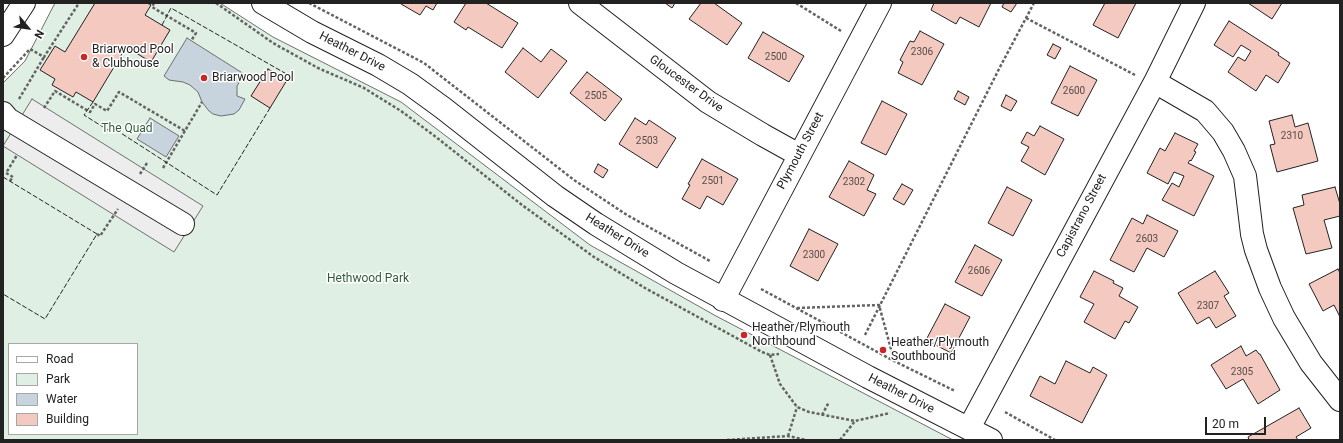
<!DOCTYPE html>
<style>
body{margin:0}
#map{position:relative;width:1343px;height:443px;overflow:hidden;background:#fff;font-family:Roboto,sans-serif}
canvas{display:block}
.frame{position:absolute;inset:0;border:4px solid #222;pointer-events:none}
.legend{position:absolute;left:8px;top:343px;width:130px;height:92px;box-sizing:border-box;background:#fff;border:1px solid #a7a7a7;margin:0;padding:5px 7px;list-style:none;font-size:12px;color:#222}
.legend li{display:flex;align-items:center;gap:8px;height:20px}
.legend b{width:20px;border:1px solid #a7a7a7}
.north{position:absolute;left:8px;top:8px;width:40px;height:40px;-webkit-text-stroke:3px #fff;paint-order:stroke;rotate:119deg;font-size:11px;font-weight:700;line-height:16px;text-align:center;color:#222}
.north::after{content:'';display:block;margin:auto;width:14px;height:18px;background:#222;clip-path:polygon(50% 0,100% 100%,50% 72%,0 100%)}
.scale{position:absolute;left:1205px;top:417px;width:61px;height:18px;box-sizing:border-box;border:2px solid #222;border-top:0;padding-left:5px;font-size:12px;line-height:14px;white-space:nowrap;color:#222;-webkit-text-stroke:3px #fff;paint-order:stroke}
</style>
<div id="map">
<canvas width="1343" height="443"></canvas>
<div class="frame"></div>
<ul class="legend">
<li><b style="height:5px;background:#fff"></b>Road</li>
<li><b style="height:11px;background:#e0efe3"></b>Park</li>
<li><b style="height:11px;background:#c7d3dd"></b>Water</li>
<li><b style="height:11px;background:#f3c9c0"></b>Building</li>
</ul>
<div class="north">N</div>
<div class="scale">20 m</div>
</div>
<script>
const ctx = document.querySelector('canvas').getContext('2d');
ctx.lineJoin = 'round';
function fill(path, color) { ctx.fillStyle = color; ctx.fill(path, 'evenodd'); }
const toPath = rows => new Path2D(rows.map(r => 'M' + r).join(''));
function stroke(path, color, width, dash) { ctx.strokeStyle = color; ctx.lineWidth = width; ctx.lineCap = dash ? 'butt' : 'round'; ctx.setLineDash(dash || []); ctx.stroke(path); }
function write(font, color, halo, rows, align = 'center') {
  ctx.font = font + ' Roboto,sans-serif'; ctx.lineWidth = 3; ctx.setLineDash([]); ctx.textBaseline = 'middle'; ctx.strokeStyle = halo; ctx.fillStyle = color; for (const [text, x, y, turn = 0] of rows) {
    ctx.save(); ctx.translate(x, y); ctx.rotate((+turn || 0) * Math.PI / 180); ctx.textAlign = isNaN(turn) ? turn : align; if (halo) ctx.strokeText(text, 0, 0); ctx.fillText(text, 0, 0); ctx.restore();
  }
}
const green = toPath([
 [55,3,220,3,273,37,401,102,590,245,716,316,953,440,3,440,3,83,25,61,55,3],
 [9,344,137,344,137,434,9,434,9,344]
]);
fill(green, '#e0efe3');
stroke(green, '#6f6f6f', 1);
const parking = toPath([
 [32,99,203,206,174,252,3,146,32,99]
]);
fill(parking, '#ededed');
stroke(parking, '#6f6f6f', 1);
const water = toPath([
 [187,38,244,74,237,86,237,96,245,99,239,110,234,114,221,116,213,114,209,111,202,102,198,92,190,85,183,82,169,80,164,76,187,38],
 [150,118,179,136,166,157,137,139,150,118]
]);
fill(water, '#c7d3dd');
stroke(water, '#6f6f6f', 1);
const building = toPath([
 [95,3,147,3,151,5,145,15,170,30,151,62,126,47,93,102,76,92,73,97,52,85,55,79,40,70,55,46,65,52,95,3],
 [401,3,437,3,433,10,426,6,420,15,401,4,401,3],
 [466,3,486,3,518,23,502,48,468,27,466,30,454,22,466,3],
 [665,3,675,3,672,8,665,3],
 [701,3,714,3,742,23,727,45,689,19,701,3],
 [934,3,991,3,979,27,960,17,956,24,931,10,934,3],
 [1004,3,1017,3,1011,12,1002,7,1004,3],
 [1105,3,1136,3,1118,38,1093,25,1105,3],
 [1248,3,1282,3,1272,19,1248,3],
 [1229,21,1279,53,1278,55,1290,63,1278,83,1266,75,1256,91,1228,72,1238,57,1245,61,1251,51,1241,45,1233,57,1214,45,1229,21],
 [920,31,944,44,922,85,898,73,903,62,900,60,910,41,914,42,920,31],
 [763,32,804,56,789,82,748,58,763,32],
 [1053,44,1061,48,1055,59,1047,55,1053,44],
 [523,48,541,62,551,49,567,61,538,98,505,72,523,48],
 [1070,66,1097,80,1078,116,1051,103,1070,66],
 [268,69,287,80,270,108,251,96,268,69],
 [587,72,622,99,605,121,570,93,587,72],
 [958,91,969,97,965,105,954,99,958,91],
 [1006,95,1017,101,1011,111,1001,106,1006,95],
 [882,101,907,114,886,155,861,143,882,101],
 [1292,115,1295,127,1308,123,1318,161,1277,172,1270,145,1275,144,1269,121,1292,115],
 [635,118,646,125,649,120,676,138,657,168,619,144,635,118],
 [1040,126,1064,139,1045,175,1021,161,1029,147,1021,143,1027,132,1034,136,1040,126],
 [1175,133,1198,144,1194,151,1196,152,1191,161,1190,160,1188,163,1214,176,1194,216,1162,200,1172,183,1179,187,1184,176,1174,172,1168,184,1147,173,1160,148,1165,151,1175,133],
 [702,159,738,179,723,205,707,196,700,209,682,199,690,185,688,184,702,159],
 [849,161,874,175,867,190,876,194,864,216,829,197,849,161],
 [598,164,608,170,603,178,594,172,598,164],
 [902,184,913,190,904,205,893,199,902,184],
 [1007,187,1032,200,1013,236,988,223,1007,187],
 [1335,187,1340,204,1340,216,1324,220,1332,248,1306,254,1293,208,1304,205,1302,195,1335,187],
 [1147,215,1178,231,1164,257,1147,248,1134,272,1110,260,1132,218,1143,224,1147,215],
 [809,229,838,244,818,281,790,266,809,229],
 [975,245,1002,260,982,296,955,282,975,245],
 [1338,269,1340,273,1340,317,1334,305,1323,311,1309,284,1338,269],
 [1094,271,1114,281,1113,283,1123,288,1119,296,1138,307,1129,323,1125,321,1115,339,1084,322,1094,304,1080,297,1094,271],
 [1215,271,1229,293,1224,296,1236,316,1216,328,1209,317,1197,324,1178,293,1215,271],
 [945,304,970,317,951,353,926,340,945,304],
 [1241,346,1246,356,1256,350,1259,354,1260,354,1280,390,1258,404,1243,379,1226,389,1211,365,1241,346],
 [1066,361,1090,373,1093,367,1107,375,1082,423,1030,396,1040,376,1055,384,1066,361],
 [1299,408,1311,428,1296,437,1298,440,1249,440,1248,437,1299,408]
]);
fill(building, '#f3c9c0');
stroke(building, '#222', 1);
const minor = toPath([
 [263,3,312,32,378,65,410,84,443,108,555,196,596,224,676,273,868,377,991,440],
 [580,3,708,102,763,135,799,155],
 [3,35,24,3],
 [1155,82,1205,111,1223,132,1234,151,1245,176,1252,234,1256,250,1270,288,1284,318,1311,363,1340,400],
 [3,113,8,119,183,224],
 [723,300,880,3],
 [969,428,1155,82,1194,3]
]);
stroke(minor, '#222', 24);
stroke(toPath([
 [154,3,152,7,196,33,191,41],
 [216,3,273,43,318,68,364,88,401,111,436,137,522,205,594,257,645,288,762,352,770,355,779,354],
 [309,3,424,63,574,180,627,215,710,261],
 [796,3,841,31],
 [1026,18,1135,75],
 [3,78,30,49,44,57,79,3],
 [19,99,44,57],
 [44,108,55,91,90,112,95,104,107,111,119,92,185,131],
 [163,168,202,102],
 [140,174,147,163],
 [10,181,13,177,6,173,17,155],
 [97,234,100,236,118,209],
 [761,289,894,361,955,391],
 [797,308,879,305,894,360],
 [865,335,1000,67,1034,3],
 [770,355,780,384,797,407,809,412,855,421],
 [1005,412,1055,440],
 [822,415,829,402],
 [788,436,797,407],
 [727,440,788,436,806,440],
 [840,440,855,421,890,413]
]), '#646464', 2.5, [3, 2]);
stroke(minor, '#fff', 22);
stroke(toPath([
 [162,25,171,8,290,76,287,80],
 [93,102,84,115,111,132,113,128,217,195,270,108],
 [3,177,97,234,45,319,3,294]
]), '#222', 1, [5, 2]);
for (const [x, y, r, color] of [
 [84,57,4,"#c62828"],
 [204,78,4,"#c62828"],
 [744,335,4,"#c62828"],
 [883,350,4,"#c62828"]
]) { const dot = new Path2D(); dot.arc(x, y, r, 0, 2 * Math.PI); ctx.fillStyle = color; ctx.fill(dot); stroke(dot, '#fff', 1.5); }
write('10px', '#564c4a', null, [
 ["2306",922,52],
 ["2500",776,57],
 ["2600",1074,91],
 ["2505",596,96],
 ["2310",1292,136],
 ["2503",647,141],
 ["2501",713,181],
 ["2302",854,182],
 ["2603",1147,239],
 ["2300",814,255],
 ["2606",979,271],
 ["2307",1208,306],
 ["2305",1242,372]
]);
write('12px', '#222', '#fff', [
 ["Briarwood Pool",92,50],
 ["& Clubhouse",92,64],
 ["Briarwood Pool",212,78],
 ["Heather/Plymouth",752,328],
 ["Northbound",752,342],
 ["Heather/Plymouth",891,343],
 ["Southbound",891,357]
], 'left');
write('12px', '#222', '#fff', [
 ["Heather Drive",352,52,27],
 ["Gloucester Drive",686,84,36],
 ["Plymouth Street",801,151,-62],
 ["Capistrano Street",1082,216,-62],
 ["Heather Drive",617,236,32],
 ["Heather Drive",901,394,27]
]);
write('12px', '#2f5e38', '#fff', [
 ["The Quad",127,129],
 ["Hethwood Park",368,279]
]);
</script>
